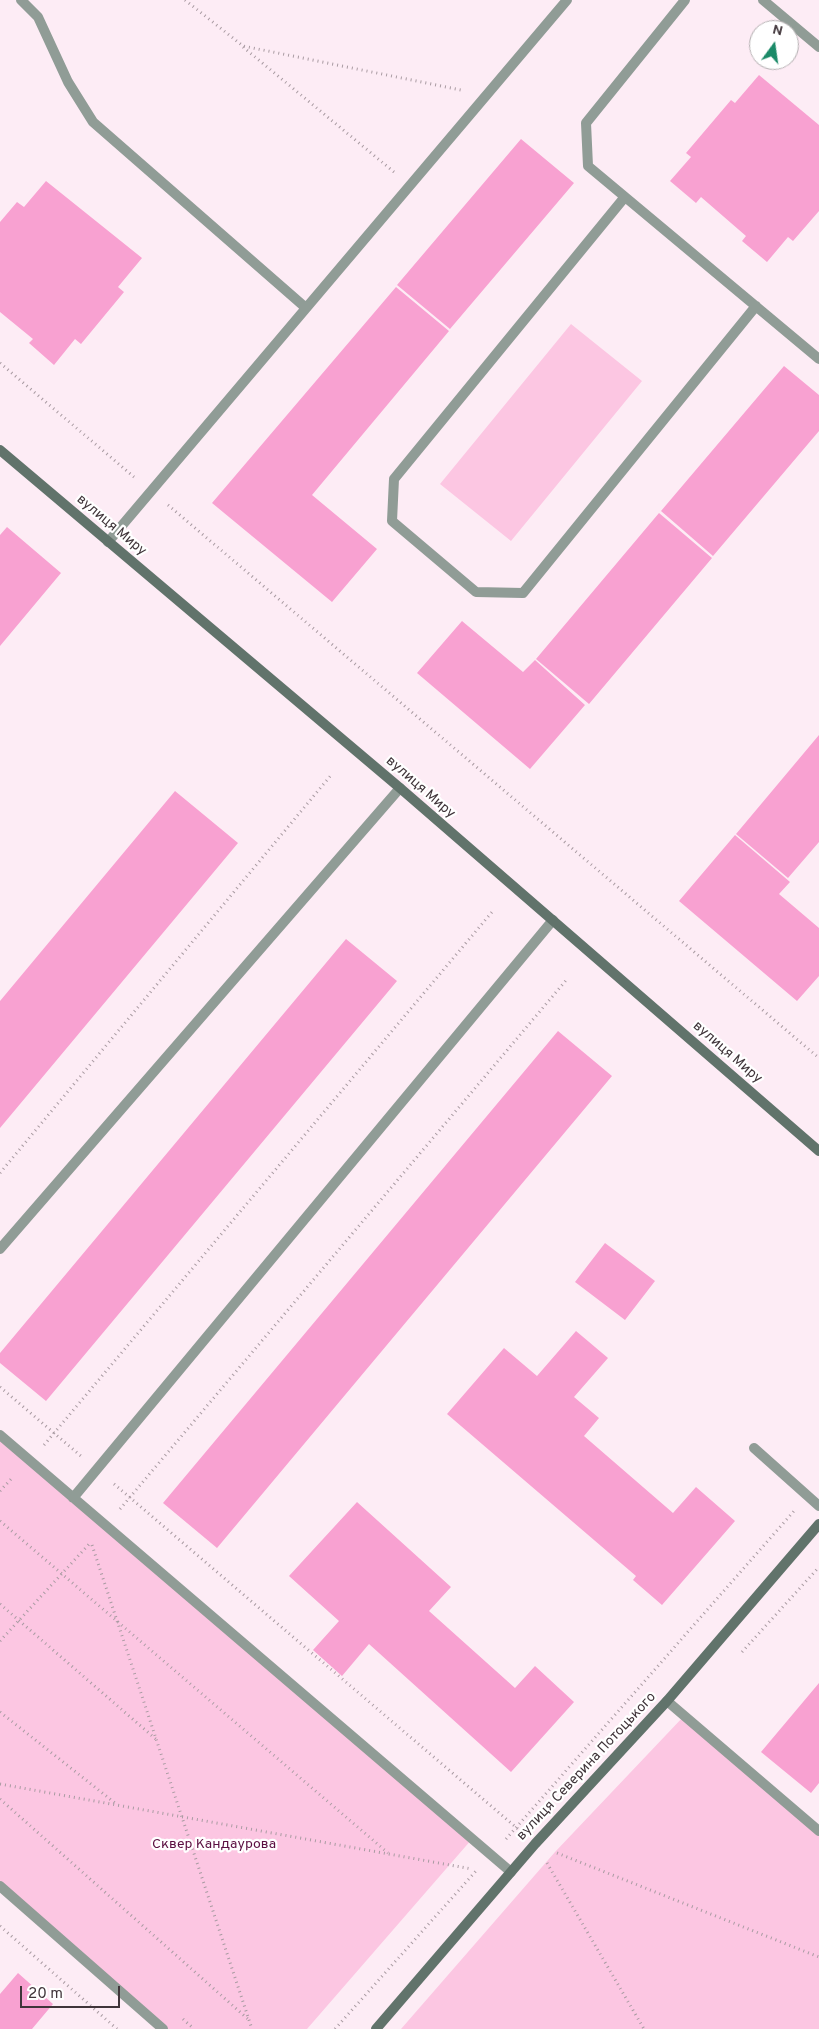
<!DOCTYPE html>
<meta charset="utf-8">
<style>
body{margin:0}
#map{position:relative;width:819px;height:2029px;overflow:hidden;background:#fdecf5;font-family:Overpass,sans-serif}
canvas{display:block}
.north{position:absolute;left:749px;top:20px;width:50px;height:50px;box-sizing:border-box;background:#fff;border:1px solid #b3aeb0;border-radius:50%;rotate:14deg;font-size:14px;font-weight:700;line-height:20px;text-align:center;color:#40353a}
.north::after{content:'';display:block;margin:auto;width:18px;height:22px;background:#1b8a68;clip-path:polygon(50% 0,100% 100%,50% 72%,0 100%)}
.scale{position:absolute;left:20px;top:1986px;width:100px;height:22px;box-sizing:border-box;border:2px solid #40353a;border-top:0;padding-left:6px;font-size:15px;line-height:18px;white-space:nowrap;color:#40353a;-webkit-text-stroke:4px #fff;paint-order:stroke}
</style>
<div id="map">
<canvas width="819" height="2029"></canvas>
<div class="north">N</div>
<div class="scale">20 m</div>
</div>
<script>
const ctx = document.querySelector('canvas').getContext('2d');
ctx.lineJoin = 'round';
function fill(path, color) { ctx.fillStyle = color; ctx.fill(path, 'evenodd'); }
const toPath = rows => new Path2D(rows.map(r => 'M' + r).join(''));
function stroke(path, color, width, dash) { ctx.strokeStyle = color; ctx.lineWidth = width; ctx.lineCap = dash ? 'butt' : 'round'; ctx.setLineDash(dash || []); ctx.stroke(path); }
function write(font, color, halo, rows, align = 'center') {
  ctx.font = font + ' Overpass,sans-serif'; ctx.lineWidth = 4.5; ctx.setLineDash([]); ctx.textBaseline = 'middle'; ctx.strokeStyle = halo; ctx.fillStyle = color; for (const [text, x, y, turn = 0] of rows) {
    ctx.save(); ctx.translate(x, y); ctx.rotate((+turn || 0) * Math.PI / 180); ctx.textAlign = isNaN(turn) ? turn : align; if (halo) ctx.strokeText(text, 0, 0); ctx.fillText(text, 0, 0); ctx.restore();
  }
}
fill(toPath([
 [571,324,642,381,511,541,440,484],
 [0,1435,472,1839,307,2029,163,2029,0,1886],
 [684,1716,819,1830,819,2029,401,2029,555,1852]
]), '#fcc6e2');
fill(toPath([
 [759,75,819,125,819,211,793,241,788,237,767,262,742,241,746,236,701,197,696,203,670,181,691,157,686,153,731,100,735,103],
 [521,139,574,183,450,329,397,285],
 [46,181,142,258,118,287,124,292,81,344,75,339,54,365,29,343,33,339,0,312,0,222,17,202,24,207],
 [396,287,449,331,312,495,377,549,332,602,212,503],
 [784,366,819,395,819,431,713,556,661,511],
 [659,513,712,558,589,704,536,659],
 [7,527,61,573,0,646,0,535],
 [462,621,523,672,535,660,585,705,530,769,417,673],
 [819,735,819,842,788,878,736,834],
 [175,791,238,843,0,1128,0,1001],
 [735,835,790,882,779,894,819,928,819,976,797,1001,679,901],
 [346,939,397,981,46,1401,0,1363,0,1353],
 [558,1031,612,1076,217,1548,163,1503],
 [605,1243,655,1281,625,1320,575,1282],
 [576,1331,608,1358,574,1397,599,1418,584,1436,673,1513,696,1487,735,1521,662,1605,633,1580,636,1576,447,1414,504,1348,537,1376],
 [357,1502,451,1587,429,1611,515,1688,535,1666,574,1702,511,1772,369,1644,342,1676,313,1650,339,1621,289,1576],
 [819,1683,819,1783,811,1793,761,1752],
 [18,1973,53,2004,32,2029,0,2029,0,1994]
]), '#f8a1d1');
stroke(toPath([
 [185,0,243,46,461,90],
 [243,47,394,172],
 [0,363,134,477],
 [168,505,819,1058],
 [0,1173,332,774],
 [0,1387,81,1456],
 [44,1445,492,912],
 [114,1484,518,1829],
 [0,1491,13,1477],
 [120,1509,568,978],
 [0,1521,388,1853],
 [92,1545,252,2029],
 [0,1604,158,1741],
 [0,1641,91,1542],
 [742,1652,819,1567],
 [0,1712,115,1803],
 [0,1784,472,1869],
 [0,1799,249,2020],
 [506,1839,794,1511],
 [557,1853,819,1957],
 [547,1863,644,2029],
 [0,1926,117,2029],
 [183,2019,194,2029],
 [335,2029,476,1871]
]), '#a99ba2', 3, [1, 4]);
stroke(toPath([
 [21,0,38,17,68,82,93,122,306,308],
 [685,0,586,123,588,166,819,359],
 [763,0,819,47],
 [624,198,394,479,392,521,476,592,523,593,756,306],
 [108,542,567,0],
 [0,1249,400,788],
 [0,1435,511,1872],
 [754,1448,819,1506],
 [73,1498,553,920],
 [667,1701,819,1831],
 [0,1886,163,2029]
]), '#909c96', 10);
stroke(toPath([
 [0,450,400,788,819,1151],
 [376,2029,535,1844,667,1701,819,1524]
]), '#61736b', 10);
write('14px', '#40353a', '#fff', [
 ["вулиця Миру",111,526,40],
 ["вулиця Миру",420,788,41],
 ["вулиця Миру",727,1053,41],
 ["вулиця Северина Потоцького",587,1767,-47]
]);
write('14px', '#5b0f41', '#fff', [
 ["Сквер Кандаурова",214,1845]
]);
</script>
